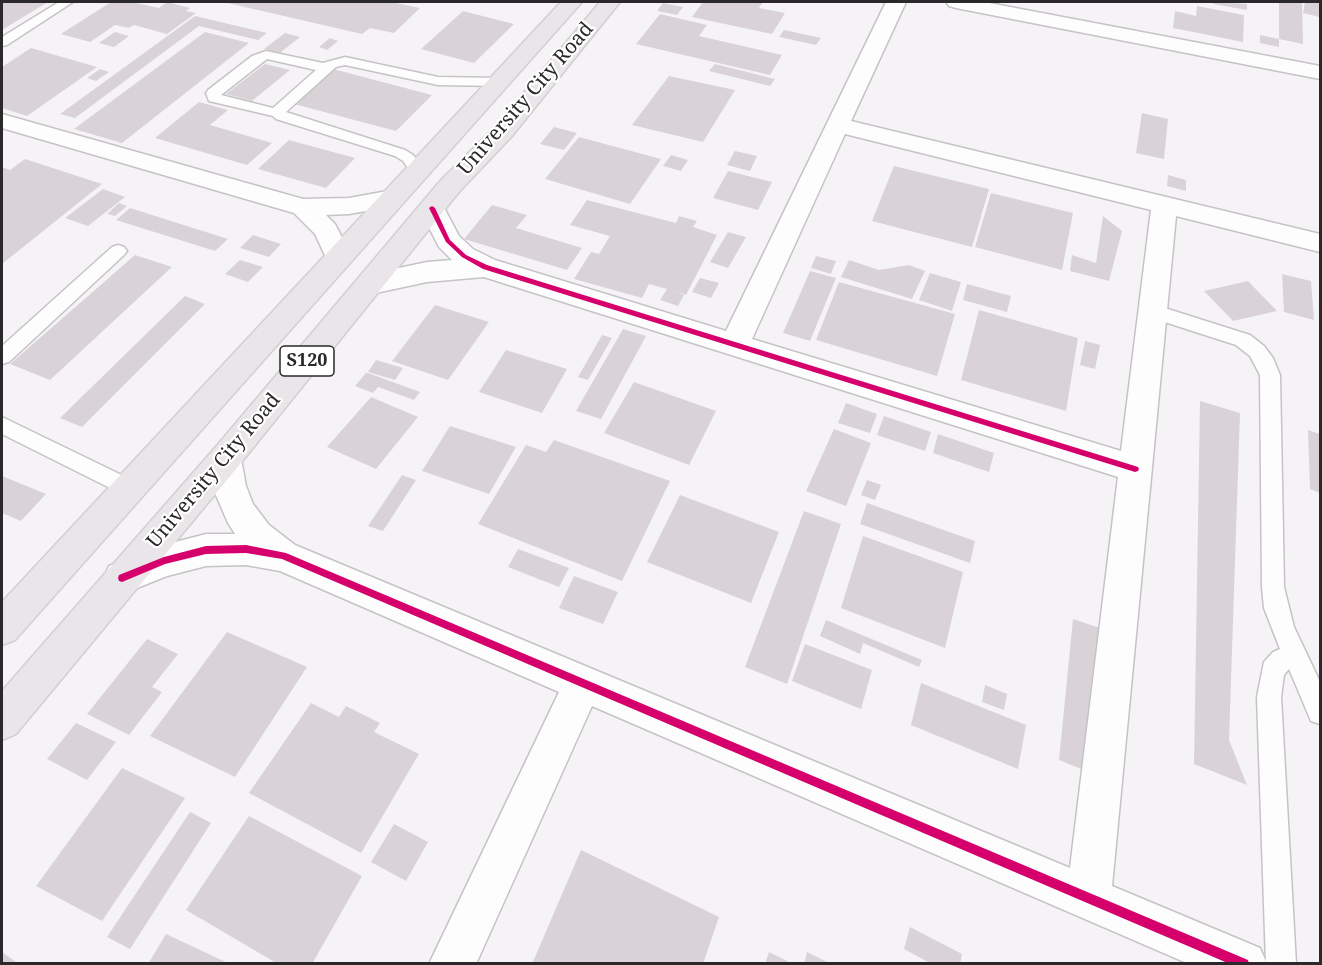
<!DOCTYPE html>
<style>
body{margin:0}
#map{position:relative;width:1322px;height:965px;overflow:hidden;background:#f6f3f6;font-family:"Noto Serif",serif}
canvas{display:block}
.frame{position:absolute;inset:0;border:3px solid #2a282a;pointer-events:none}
</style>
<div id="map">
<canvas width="1322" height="965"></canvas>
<div class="frame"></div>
</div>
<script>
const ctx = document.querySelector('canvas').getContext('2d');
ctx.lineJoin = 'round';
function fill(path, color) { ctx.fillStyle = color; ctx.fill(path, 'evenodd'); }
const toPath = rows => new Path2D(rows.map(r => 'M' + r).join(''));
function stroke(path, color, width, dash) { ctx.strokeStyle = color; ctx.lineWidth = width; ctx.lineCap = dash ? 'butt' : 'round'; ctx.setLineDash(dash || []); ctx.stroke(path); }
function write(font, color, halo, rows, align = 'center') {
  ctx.font = font + ' "Noto Serif",serif'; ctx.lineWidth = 4.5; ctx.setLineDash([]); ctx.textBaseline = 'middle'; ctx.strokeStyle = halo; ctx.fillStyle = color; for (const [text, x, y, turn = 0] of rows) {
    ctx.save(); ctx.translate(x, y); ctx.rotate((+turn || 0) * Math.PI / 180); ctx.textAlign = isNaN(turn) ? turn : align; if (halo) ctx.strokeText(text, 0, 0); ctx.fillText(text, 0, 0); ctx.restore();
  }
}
fill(toPath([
 [2,2,48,2,2,30],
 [111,2,132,2,159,8,167,2,190,8,186,11,196,13,167,34,134,25,129,28,115,25,90,42,61,34],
 [223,2,391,2,420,8,394,33,370,28,362,34],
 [703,2,763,2,759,8,785,13,772,34,692,17],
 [1213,2,1247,4,1247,10,1213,4],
 [1279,2,1302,2,1303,44,1279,39],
 [1305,2,1320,2,1319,17,1303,13],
 [663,3,683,7,677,15,657,11],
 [1197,6,1244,15,1243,42,1173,28,1175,11,1196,16],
 [463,11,514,24,474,63,421,49],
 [660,14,707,25,699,36,782,55,770,75,636,44],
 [195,16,267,33,258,40,199,26,75,118,60,114],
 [784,30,821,38,816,45,779,37],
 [115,32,129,36,114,47,99,43],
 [205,32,249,43,122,143,74,129],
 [285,33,300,37,280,53,264,49],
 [1260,35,1279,39,1279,47,1260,43],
 [330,38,338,41,327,50,319,47],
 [31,48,97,67,27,116,2,108,2,67],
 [265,64,290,70,252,101,226,94],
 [715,64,775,79,770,86,709,71],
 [100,69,109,72,96,81,87,78],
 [333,69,432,95,396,131,294,104],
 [669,76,735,90,703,142,632,125],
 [199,102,228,110,210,125,272,143,247,165,155,138],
 [1142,113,1168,119,1164,159,1136,153],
 [554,127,577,133,564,150,540,144],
 [579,137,661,159,630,204,545,179],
 [289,140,355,158,326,188,258,169],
 [735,151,757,156,750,171,727,165],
 [671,155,688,160,681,171,663,166],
 [25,159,102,184,2,264,2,167,10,170],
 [894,166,989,189,972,247,872,221],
 [728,171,772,182,758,210,713,198],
 [1168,175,1186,180,1186,191,1167,186],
 [103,189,125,197,88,226,65,218],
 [991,193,1073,213,1062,270,975,247],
 [587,200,676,223,679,216,697,221,693,227,717,235,686,295,674,291,684,295,678,306,660,300,667,289,649,284,642,298,574,279,591,252,599,254,610,236,570,225],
 [119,203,127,206,115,216,107,214],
 [492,205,527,215,516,228,582,248,567,270,464,239],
 [130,208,228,239,215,251,116,220],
 [1103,216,1122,231,1109,281,1070,271,1072,255,1096,263],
 [728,232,746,237,728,268,710,262],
 [253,235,281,244,269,257,240,248],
 [135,255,172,267,50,380,10,364],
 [816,256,836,261,831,274,811,268],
 [240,260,263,267,248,282,225,274],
 [849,260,879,270,909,265,925,271,912,299,841,277],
 [810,271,836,278,810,341,783,333],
 [930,273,961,282,952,311,919,300],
 [1282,274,1311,281,1314,320,1284,312],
 [700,278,719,283,711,298,692,292],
 [1248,281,1277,311,1233,321,1204,291],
 [839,282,955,314,937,376,816,340],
 [967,284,1011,296,1007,312,963,300],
 [185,296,205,304,82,427,60,418],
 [435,305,489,322,448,380,392,361],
 [979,310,1078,338,1066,411,961,380],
 [623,329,646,336,601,419,576,411],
 [602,335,612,338,588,380,578,377],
 [1085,341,1100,345,1095,369,1080,365],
 [506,350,567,369,542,413,479,392],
 [376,360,403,368,395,380,368,372],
 [366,373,368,373,420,392,414,400,378,387,373,393,355,386],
 [634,382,716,411,689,465,604,433],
 [371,397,418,417,376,469,327,447],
 [1200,401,1240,413,1229,740,1247,785,1194,764],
 [846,403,877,414,870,433,838,423],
 [884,416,931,432,925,451,877,435],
 [450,426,516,447,489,494,422,471],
 [834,429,871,443,846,506,806,491],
 [1308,430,1320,434,1320,493,1310,489],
 [938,434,994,453,989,472,933,453],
 [554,440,670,481,622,581,478,524,526,445,546,452],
 [402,475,416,480,383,531,368,526],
 [2,476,46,494,21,521,2,513],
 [867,480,881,485,875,500,861,495],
 [680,495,779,532,751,603,647,562],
 [867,503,975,541,970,563,860,524],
 [804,511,841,524,787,684,745,667],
 [863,536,963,572,945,648,841,608],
 [518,549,569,568,559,587,508,567],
 [574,576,618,592,603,624,559,608],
 [1073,619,1112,632,1096,775,1059,760],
 [826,620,922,660,919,667,863,643,860,654,820,636],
 [227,632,307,667,235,777,150,736],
 [147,639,178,654,152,687,162,692,129,735,87,714],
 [805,644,872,670,861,709,792,681],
 [921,683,1026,725,1018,769,911,725],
 [985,685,1007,694,1004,710,982,702],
 [311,703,339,717,346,706,380,723,374,732,419,754,361,853,249,793],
 [76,723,116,742,87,780,47,759],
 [122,768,185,798,102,921,36,886],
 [190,812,211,823,130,949,107,937],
 [249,816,362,876,312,964,278,964,186,910],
 [394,824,428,842,406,881,371,862],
 [581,850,719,917,703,964,532,964],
 [910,927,962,954,960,964,932,964,904,949],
 [166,934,230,964,148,964],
 [2,952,19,964,2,964],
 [769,952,793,964,765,964],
 [807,952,831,964,804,964]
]), '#d9d3d8');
const service = toPath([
 [59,2,73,2,7,45,2,46,2,37,59,2],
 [266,51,323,63,345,57,438,77,501,78,508,82,501,86,438,85,345,65,336,67,286,112,405,150,413,155,426,171,418,176,412,174,403,161,395,156,276,119,273,116,209,101,206,93,208,90,252,56,266,51],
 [267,59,316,70,273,108,221,95,267,59],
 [118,245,124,247,127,251,124,255,9,362,2,364,2,346,112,247,118,245],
 [1152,304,1250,335,1264,346,1273,358,1280,375,1284,587,1294,627,1320,682,1320,724,1311,721,1289,669,1284,675,1281,697,1296,964,1266,964,1257,697,1264,662,1273,652,1280,649,1264,608,1262,587,1260,375,1250,356,1236,345,1146,316,1143,311,1146,306,1152,304],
 [2,417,136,482,140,488,136,494,129,497,122,494,2,434,2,417]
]);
const minor = toPath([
 [886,2,906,2,851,121,1320,234,1320,252,1176,216,1112,886,1260,948,1267,964,1189,964,592,706,476,964,429,964,559,692,280,571,246,565,206,566,167,576,122,594,109,590,104,578,109,566,164,545,206,534,235,534,228,523,212,486,209,459,214,449,225,446,236,449,241,459,246,486,253,504,269,525,295,545,1070,868,1118,477,484,277,427,282,371,294,361,291,357,284,361,277,371,274,427,262,452,260,439,247,419,208,423,202,432,200,441,202,459,236,473,249,495,260,726,331,886,2],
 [845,134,1151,210,1121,451,752,339,845,134],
 [946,2,984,2,1320,66,1320,79,956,8,949,6,946,2],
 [2,114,303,199,349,198,393,190,402,192,406,198,402,204,393,206,349,214,326,215,335,224,352,257,349,264,339,266,329,264,315,234,294,213,2,128,2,114]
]);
const primary = toPath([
 [561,2,582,2,15,640,2,645,2,602,561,2],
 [600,2,620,2,512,136,459,192,236,469,16,734,2,740,2,691,214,449,441,180,496,126,600,2]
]);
stroke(service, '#c5c3c5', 3);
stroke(minor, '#c5c3c5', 3);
stroke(primary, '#d1d0d1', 3);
fill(service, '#fefdfe');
fill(minor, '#fefdfe');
fill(primary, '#e9e5e9');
fill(toPath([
 [432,206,435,208,450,240,466,255,487,265,1135,466,1138,467,1139,469,1138,471,1135,472,483,269,462,257,446,242,429,208,432,206],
 [246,545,286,553,1248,960,1249,964,1230,964,282,559,246,553,206,554,165,564,122,582,119,581,118,578,119,575,164,557,206,546,246,545]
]), '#d6006c');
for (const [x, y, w] of [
 [307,361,54]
]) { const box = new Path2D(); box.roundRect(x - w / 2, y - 15, w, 30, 4.5); ctx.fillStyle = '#fff'; ctx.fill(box); stroke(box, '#2a282a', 1.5); }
write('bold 18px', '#2a282a', null, [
 ["S120",307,361]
]);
write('20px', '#2a282a', '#fff', [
 ["University City Road",526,99,-49],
 ["University City Road",214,471,-50]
]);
</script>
